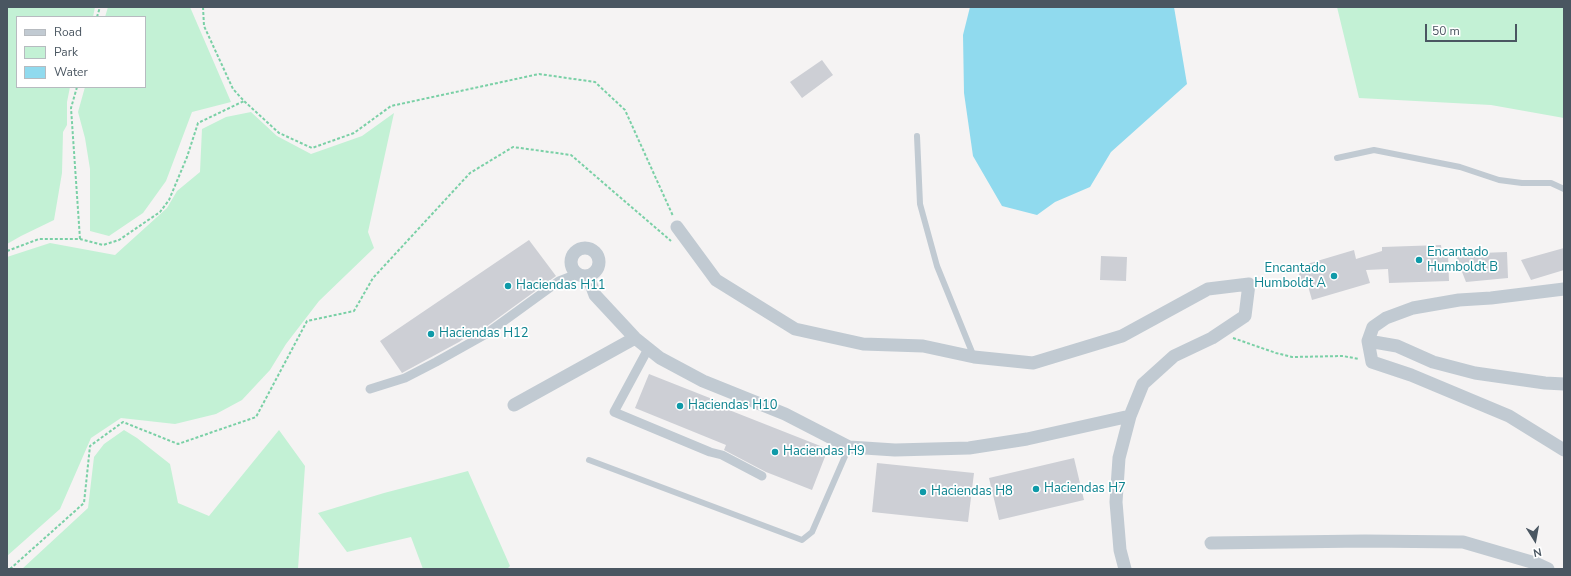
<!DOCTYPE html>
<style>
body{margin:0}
#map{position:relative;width:1571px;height:576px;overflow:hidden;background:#f5f3f3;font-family:"Nunito Sans",sans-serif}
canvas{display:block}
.frame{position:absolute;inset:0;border:8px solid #4a5661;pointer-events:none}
.legend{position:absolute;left:16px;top:16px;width:130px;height:72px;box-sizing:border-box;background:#fff;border:1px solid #b7bbc0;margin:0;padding:5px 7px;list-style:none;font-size:12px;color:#4a5661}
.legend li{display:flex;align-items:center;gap:8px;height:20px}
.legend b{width:20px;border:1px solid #b7bbc0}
.north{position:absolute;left:1515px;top:520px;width:40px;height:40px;-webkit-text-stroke:3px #fff;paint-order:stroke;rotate:169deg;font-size:11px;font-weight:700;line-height:16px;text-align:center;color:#4a5661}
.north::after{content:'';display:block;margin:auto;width:14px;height:18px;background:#4a5661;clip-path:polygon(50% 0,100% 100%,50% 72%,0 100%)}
.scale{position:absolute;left:1425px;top:24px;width:92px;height:18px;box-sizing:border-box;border:2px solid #4a5661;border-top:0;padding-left:5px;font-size:12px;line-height:14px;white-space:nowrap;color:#4a5661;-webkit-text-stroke:3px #fff;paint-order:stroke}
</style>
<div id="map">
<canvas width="1571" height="576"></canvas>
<div class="frame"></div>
<ul class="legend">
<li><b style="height:5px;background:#c1cad2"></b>Road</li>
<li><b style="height:11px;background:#c3f1d5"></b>Park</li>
<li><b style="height:11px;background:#90daee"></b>Water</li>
</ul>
<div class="north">N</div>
<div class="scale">50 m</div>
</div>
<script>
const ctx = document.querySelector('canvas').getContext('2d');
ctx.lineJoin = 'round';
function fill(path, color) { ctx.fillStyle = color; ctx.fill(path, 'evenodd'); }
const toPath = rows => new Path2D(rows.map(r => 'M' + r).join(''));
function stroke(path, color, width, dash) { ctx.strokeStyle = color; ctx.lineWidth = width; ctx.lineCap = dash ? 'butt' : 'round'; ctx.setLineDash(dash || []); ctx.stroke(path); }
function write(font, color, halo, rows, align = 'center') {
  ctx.font = font + ' "Nunito Sans",sans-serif'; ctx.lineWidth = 3.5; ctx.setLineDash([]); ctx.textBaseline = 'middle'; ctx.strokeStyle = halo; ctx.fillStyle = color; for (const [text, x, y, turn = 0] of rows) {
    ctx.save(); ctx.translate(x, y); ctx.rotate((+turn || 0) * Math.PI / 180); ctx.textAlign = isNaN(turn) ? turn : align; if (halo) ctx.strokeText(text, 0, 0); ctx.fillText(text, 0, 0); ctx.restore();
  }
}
fill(toPath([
 [7,7,95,7,93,17,17,17,17,87,70,87,67,102,67,125,63,132,62,173,54,220,21,236,7,244],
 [108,7,190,7,231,102,192,112,166,181,143,213,109,236,90,231,90,169,85,138,78,112,85,87,145,87,145,17,105,17],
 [1337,7,1564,7,1564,118,1491,105,1359,98],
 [251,112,277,136,311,154,362,136,394,113,368,232,374,248,319,301,286,344,270,370,242,400,216,414,175,424,121,418,91,438,60,509,7,556,7,257,50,243,115,255,167,208,177,191,200,172,202,129,226,117],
 [124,430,137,438,170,464,178,503,209,516,279,430,305,466,298,569,22,569,88,508,94,457,104,444],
 [468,471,510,566,507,569,423,569,411,537,347,552,318,513,384,493]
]), '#c3f1d5');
fill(toPath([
 [970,7,1174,7,1187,84,1111,152,1090,187,1055,202,1037,215,1002,206,973,156,964,93,963,35]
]), '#90daee');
fill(toPath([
 [822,60,833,75,802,98,790,82],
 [529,240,556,276,483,329,481,327,459,342,402,373,380,341],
 [1441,245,1442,254,1448,254,1449,281,1389,283,1388,269,1366,270,1370,283,1312,300,1308,286,1303,288,1297,267,1354,250,1356,259,1382,251,1382,247],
 [1564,248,1564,270,1531,280,1521,260],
 [1507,252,1508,278,1466,282,1455,254],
 [1101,256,1127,257,1126,281,1100,280],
 [649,374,725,404,724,408,828,449,812,490,766,472,724,450,726,445,635,408],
 [1074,458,1084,500,999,520,989,478],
 [877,463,974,473,968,522,872,512]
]), '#cdcfd5');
stroke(toPath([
 [203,7,204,26,233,89,244,101,279,133,312,148,354,133,391,106,539,74,595,82,625,110,673,216],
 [97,17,100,7],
 [77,87,71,108,80,239],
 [7,251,39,239,80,239,103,245,119,240,160,212,169,200,187,157,198,123,244,101],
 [1233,338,1276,353,1292,357,1343,356,1359,359],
 [10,569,84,503,90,446,123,422,178,444,256,417,307,321,354,311,373,278,470,173,513,147,571,155,671,241]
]), '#7ad0a6', 2, [3, 2]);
stroke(toPath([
 [917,136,920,204,937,266,974,357],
 [1337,158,1374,150,1460,167,1499,180,1522,183,1551,183,1564,189],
 [589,460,802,540,812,532,849,447]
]), '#c1cad2', 6);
stroke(toPath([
 [648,349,614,412,710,452,722,455,762,476],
 [370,389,405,378,436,362,486,334,559,281,577,274]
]), '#c1cad2', 9);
stroke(toPath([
 [677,227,716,280,795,329,863,344,923,346,974,357,1033,363,1122,336,1208,289,1249,284,1245,316,1212,338,1174,356,1143,384,1130,416,1119,458,1116,502,1120,550,1125,569],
 '571 262a14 14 0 1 1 28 0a14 14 0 1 1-28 0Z',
 [588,276,595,295,635,338,660,358,703,381,785,414,849,447,895,450,969,448,1027,439,1130,416],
 [1564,289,1491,298,1459,300,1413,308,1386,318,1373,327,1368,341,1372,362,1411,375,1509,416,1564,450],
 [1368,341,1397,346,1433,362,1475,373,1545,383,1564,384],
 [514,405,635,338],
 [1211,543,1365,541,1463,542,1535,563,1548,569]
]), '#c1cad2', 13);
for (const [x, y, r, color] of [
 [1419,260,4,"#0f9aa8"],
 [1334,276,4,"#0f9aa8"],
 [508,286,4,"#0f9aa8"],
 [431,334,4,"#0f9aa8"],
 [680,406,4,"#0f9aa8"],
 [775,452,4,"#0f9aa8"],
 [1036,489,4,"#0f9aa8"],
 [923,492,4,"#0f9aa8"]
]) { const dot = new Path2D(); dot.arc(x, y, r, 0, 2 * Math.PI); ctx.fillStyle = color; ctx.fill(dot); stroke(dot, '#fff', 1.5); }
write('13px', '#0d838f', '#fff', [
 ["Encantado",1427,253],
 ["Humboldt B",1427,268],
 ["Encantado",1326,269,"right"],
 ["Humboldt A",1326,284,"right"],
 ["Haciendas H11",516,286],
 ["Haciendas H12",439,334],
 ["Haciendas H10",688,406],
 ["Haciendas H9",783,452],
 ["Haciendas H7",1044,489],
 ["Haciendas H8",931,492]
], 'left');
</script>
